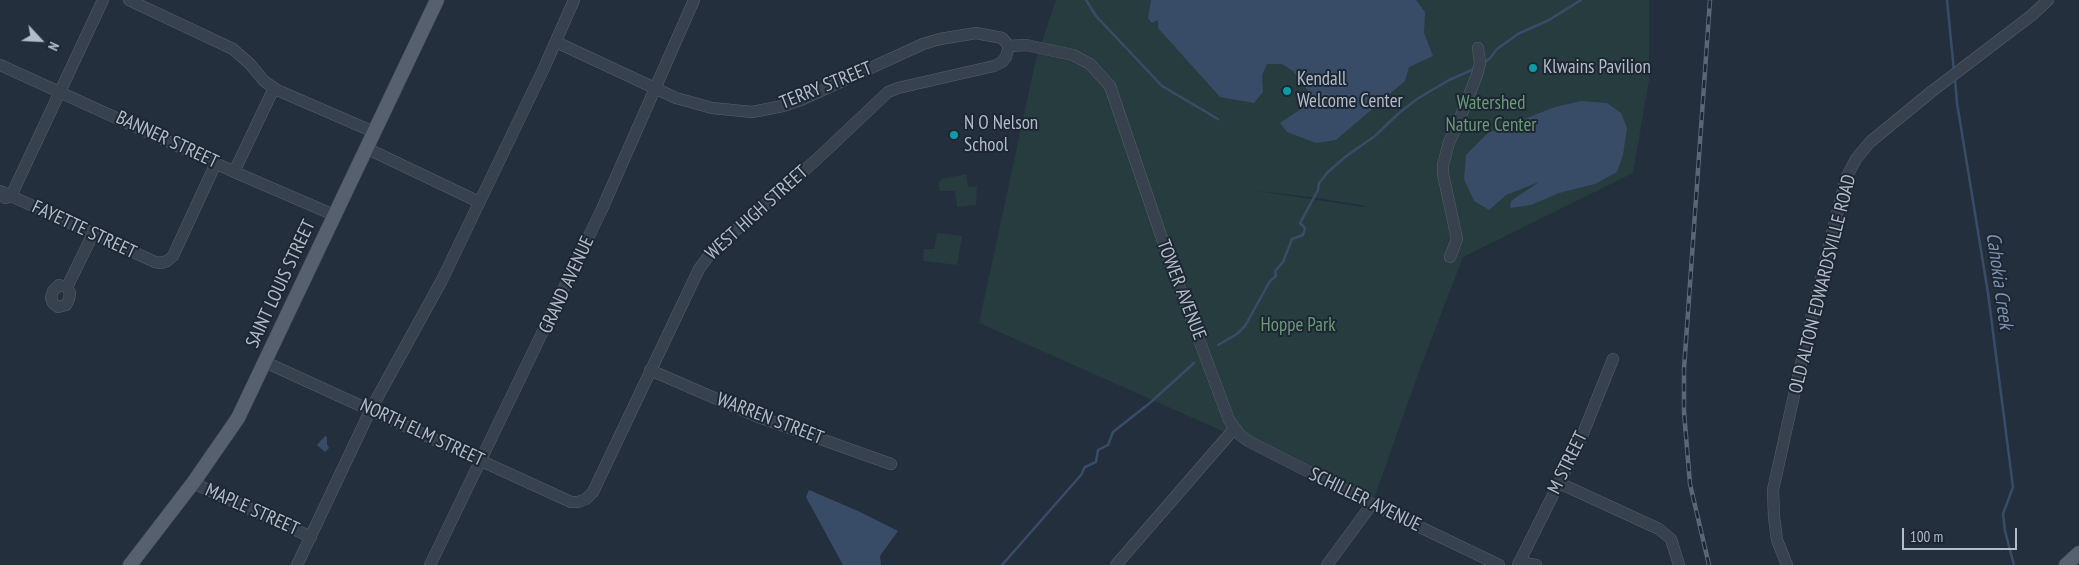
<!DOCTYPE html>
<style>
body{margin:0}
#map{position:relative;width:2079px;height:565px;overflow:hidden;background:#242f3e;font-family:"PT Sans Narrow",sans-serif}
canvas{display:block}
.north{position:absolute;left:15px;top:15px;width:50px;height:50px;-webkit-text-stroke:4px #1d2633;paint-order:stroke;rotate:115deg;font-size:14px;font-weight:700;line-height:20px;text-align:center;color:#b4bcc9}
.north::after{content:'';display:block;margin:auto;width:18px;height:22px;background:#b4bcc9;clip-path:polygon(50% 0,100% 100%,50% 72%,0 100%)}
.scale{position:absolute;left:1902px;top:528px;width:115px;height:22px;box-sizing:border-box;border:2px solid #b4bcc9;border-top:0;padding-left:6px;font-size:15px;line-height:18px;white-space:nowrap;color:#b4bcc9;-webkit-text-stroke:4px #1d2633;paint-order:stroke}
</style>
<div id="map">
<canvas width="2079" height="565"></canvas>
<div class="north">N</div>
<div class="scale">100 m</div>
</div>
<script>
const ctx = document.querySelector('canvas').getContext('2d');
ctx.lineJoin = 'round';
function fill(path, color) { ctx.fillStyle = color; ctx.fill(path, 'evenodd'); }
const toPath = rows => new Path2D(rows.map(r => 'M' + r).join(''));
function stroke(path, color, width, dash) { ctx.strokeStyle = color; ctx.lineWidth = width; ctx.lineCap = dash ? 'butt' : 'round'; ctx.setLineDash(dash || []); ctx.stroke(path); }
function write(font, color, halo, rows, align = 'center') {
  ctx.font = font + ' "PT Sans Narrow",sans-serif'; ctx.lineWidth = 4; ctx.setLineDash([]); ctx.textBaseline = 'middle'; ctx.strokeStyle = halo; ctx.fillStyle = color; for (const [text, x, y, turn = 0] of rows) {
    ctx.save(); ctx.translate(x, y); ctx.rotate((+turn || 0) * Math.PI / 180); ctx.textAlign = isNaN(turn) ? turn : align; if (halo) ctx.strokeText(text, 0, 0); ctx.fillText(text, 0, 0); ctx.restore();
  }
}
fill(toPath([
 [1056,0,1649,0,1649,80,1633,173,1463,257,1421,366,1372,504,1220,430,979,323,1036,59],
 [1251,190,1318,198,1367,206,1363,207],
 [966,174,968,187,977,186,976,205,957,207,955,191,940,191,938,183,942,179],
 [937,233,962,236,957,265,923,261,924,249,934,249]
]), '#263c3f');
fill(toPath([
 [1151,0,1416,0,1425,12,1424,33,1433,56,1409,67,1405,81,1336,140,1316,143,1287,132,1280,123,1301,109,1307,99,1308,91,1293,71,1282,64,1267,64,1262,75,1263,92,1254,103,1220,97,1158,28,1158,20,1152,23,1148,18],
 [1581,101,1607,103,1621,113,1627,128,1623,155,1617,172,1595,184,1559,193,1531,205,1510,208,1511,201,1539,182,1506,195,1489,210,1474,201,1464,179,1466,155,1488,133,1555,107],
 [325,436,327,437,327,444,329,448,325,452,317,445],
 [809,490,858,511,898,531,880,556,881,565,843,565,806,497]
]), '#394c67');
stroke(toPath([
 [1086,0,1096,16,1162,86,1218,119],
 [1947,0,1954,71],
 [1485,62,1490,58,1497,49,1518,34,1549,20,1581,0],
 [1955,79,1957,103,1988,293,2013,487,2003,514,2005,531,2014,565],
 [1218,345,1237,334,1245,326,1270,281,1276,276,1275,271,1283,262,1292,239,1303,235,1305,228,1300,223,1318,190,1319,183,1328,172,1345,157,1375,136,1399,113,1417,99,1449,80,1474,69],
 [1002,565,1081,475,1085,467,1096,462,1098,450,1108,445,1113,432,1151,402,1194,363]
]), '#394c67', 2.5);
const minor = toPath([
 [129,0,233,49,250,64,264,81,277,90,374,132],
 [556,42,676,98,712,108,752,112,783,106,801,100,923,44,940,39,976,33,1002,38,1009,46],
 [1009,46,1026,45,1073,55,1090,64,1110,86,1170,262,1229,420,1240,435,1248,441,1372,504,1499,565],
 [0,65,239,174,334,215],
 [366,148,479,202],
 [234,172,274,88],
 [0,191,155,262,161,263,167,261,173,256,216,163],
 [5,198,11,196,103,0],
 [1450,257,1457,239,1443,174,1443,165,1449,142,1457,126,1477,75,1480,63,1478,48],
 [67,287,70,293,69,299,66,305,58,307,53,303,51,298,53,291,59,285,67,287,93,234],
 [265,362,571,502,578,502,586,499,593,492,699,269,713,250,816,160,888,92,898,88,994,66,1002,62,1006,57,1009,46],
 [650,370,756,416,891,464],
 [193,483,311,537],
 [1559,483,1659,529,1671,539,1679,565],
 [1519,562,1536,565],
 [297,565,371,409,442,280,544,68,574,0],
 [430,565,602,209,694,0],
 [1116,565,1234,429],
 [1327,565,1372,504],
 [1518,565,1580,441,1613,359],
 [1787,565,1777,540,1774,517,1773,490,1812,314,1846,178,1856,159,1870,142,1931,92,2032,15,2048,0]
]);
const major = toPath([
 [130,565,193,483,238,418,437,0],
 [2066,565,2079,553]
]);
stroke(minor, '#565f6c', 12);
stroke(major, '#414a57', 15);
stroke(minor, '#38414e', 11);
stroke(major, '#56606e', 14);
const rail = toPath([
 [1709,565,1690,484,1684,412,1684,369,1710,0]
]);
stroke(rail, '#5a6575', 4.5);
stroke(rail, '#1d2633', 2.5, [8]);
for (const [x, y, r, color] of [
 [1533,68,5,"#0f9aa8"],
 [1287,91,5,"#0f9aa8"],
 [954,135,5,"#0f9aa8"]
]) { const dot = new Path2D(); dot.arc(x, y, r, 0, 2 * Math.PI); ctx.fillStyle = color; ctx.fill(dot); stroke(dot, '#1d2633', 2); }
write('19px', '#b4bcc9', '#1d2633', [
 ["Klwains Pavilion",1543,68],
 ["Kendall",1297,80],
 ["Welcome Center",1297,102],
 ["N O Nelson",964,124],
 ["School",964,146]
], 'left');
write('19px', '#b4bcc9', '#1d2633', [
 ["TERRY STREET",826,86,-22],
 ["BANNER STREET",167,140,25],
 ["WEST HIGH STREET",757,213,-42],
 ["FAYETTE STREET",84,230,25],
 ["SAINT LOUIS STREET",281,284,-65],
 ["OLD ALTON EDWARDSVILLE ROAD",1823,284,-76],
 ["GRAND AVENUE",567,285,-65],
 ["TOWER AVENUE",1181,290,69],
 ["WARREN STREET",770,419,21],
 ["NORTH ELM STREET",422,433,25],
 ["M STREET",1568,463,-64],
 ["SCHILLER AVENUE",1365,500,26],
 ["MAPLE STREET",252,510,24]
]);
write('19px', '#6b9a76', '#1d2633', [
 ["Watershed",1491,104],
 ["Nature Center",1491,126],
 ["Hoppe Park",1298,326]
]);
write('italic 20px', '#7c92b1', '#1d2633', [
 ["Cahokia Creek",1999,281,82]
]);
</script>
